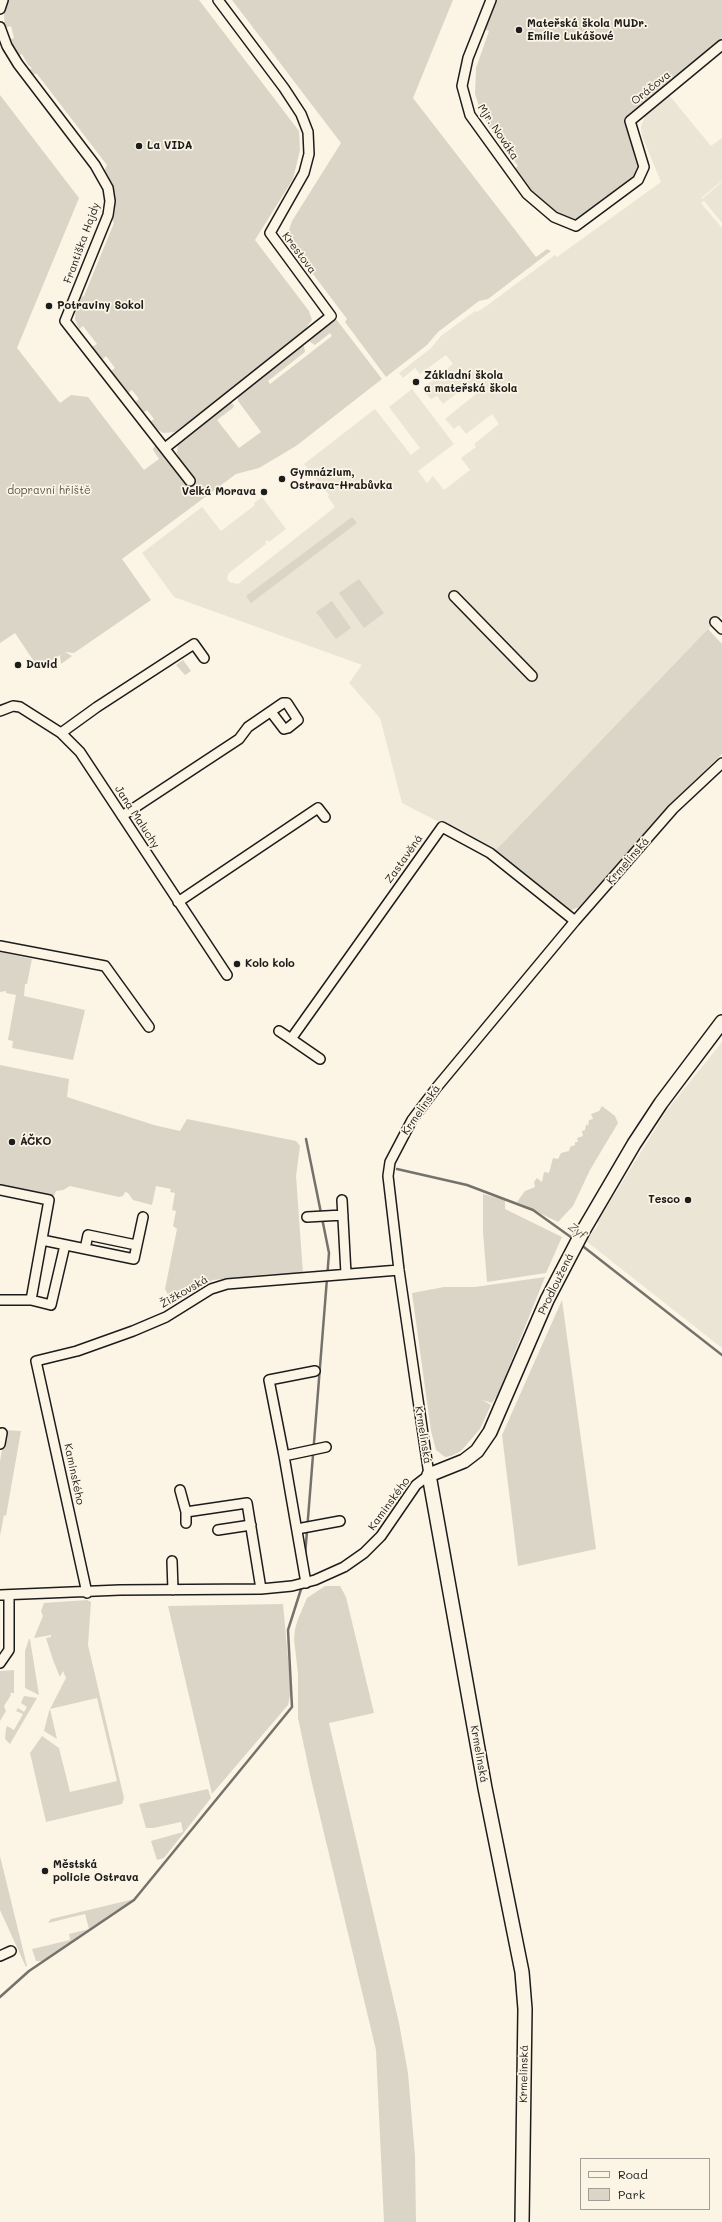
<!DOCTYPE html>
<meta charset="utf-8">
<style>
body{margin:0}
#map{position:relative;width:722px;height:2222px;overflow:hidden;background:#fcf5e5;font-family:Mali,sans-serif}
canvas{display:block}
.legend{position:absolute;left:580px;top:2158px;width:130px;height:52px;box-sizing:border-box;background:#fcf5e5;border:1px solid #a29e95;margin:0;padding:5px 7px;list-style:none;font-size:12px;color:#1c1c1c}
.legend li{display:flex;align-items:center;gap:8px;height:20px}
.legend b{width:20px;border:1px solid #a29e95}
</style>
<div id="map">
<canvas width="722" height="2222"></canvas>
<ul class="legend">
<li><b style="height:5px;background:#fcf5e5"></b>Road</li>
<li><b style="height:11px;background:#dbd5c8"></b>Park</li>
</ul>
</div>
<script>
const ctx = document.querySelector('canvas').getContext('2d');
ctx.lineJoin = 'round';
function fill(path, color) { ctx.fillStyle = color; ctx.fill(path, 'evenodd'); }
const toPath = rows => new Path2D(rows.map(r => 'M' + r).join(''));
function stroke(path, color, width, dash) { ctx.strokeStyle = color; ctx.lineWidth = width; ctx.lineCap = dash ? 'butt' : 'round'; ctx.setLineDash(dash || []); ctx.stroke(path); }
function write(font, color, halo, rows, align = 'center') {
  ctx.font = font + ' Mali,sans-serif'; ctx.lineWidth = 3.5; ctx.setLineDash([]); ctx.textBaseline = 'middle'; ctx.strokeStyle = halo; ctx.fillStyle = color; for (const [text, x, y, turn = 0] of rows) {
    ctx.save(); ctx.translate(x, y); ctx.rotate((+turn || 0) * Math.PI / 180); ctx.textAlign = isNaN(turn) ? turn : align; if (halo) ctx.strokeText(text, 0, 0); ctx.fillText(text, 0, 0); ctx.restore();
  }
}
fill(toPath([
 [669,95,711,146,722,138,722,181,701,198,702,199,722,182,722,223,704,201,701,203,722,228,722,615,495,851,402,803,380,718,349,683,362,665,174,597,142,553,202,507,221,531,255,505,254,503,262,497,286,529,269,542,267,540,265,542,266,544,229,573,227,578,229,582,238,584,335,507,328,497,329,495,304,464,375,409,411,455,420,448,389,407,412,389,454,444,418,471,427,483,433,476,444,490,470,470,461,458,476,447,474,444,499,424,492,414,466,434,459,425,454,429,445,419,476,394,469,384,443,404,437,396,431,399,422,389,453,364,446,355,420,374,415,368,403,378,399,373,430,349,441,336,475,311,477,312,485,307,555,255,557,257,661,182,642,136,641,127,646,113],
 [722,1042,722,1348,586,1241,598,1225,598,1221,667,1110]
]), '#ebe5d6');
fill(toPath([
 [7,0,199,0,299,131,300,150,293,179,255,240,309,311,312,320,306,328,307,332,175,432,163,433,154,427,150,422,154,419,147,410,143,413,135,402,139,399,132,390,128,393,111,371,115,368,106,356,102,360,92,347,97,344,83,326,79,329,75,319,76,299,84,296,114,223,110,217,112,186,104,171,107,165,37,74,30,74,27,71,32,68,28,65,22,54,17,56,8,40,14,38,11,26,5,28,4,16],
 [232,0,453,0,413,98,536,257,547,249,551,251,488,299,479,301,438,332,427,345,386,377,345,322,347,319,297,253,290,237,289,230,292,221,341,143],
 [496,0,722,0,722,38,624,118,639,162,637,175,632,182,584,217,577,219,568,219,559,215,534,196,513,170,518,166,489,127,480,109,475,94,476,68,489,31,484,29],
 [0,95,79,198,17,348,60,403,71,395,88,397,144,470,159,459,153,450,153,448,156,446,189,484,194,480,180,460,177,453,178,443,230,402,234,405,233,408,217,420,239,448,261,432,238,401,238,394,301,346,304,346,305,352,268,381,270,384,332,336,330,333,315,345,310,342,310,339,336,319,382,379,296,446,259,468,236,474,122,559,151,600,74,653,65,652,72,656,61,664,60,655,39,669,15,633,0,643],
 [352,517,357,523,251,603,246,596],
 [359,579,384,613,364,628,339,593],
 [332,601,351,628,336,639,316,612],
 [708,629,722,644,722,754,671,803,579,907,569,911,495,851],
 [183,660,191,671,185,675,176,665],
 [0,952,32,959,27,984,25,984,24,996,85,1010,73,1060,12,1048,13,1041,8,1040,16,995,6,993,6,991,0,992],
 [0,1065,69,1079,67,1097,154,1125,180,1131,187,1119,296,1141,300,1146,296,1176,303,1273,270,1274,213,1280,173,1304,165,1289,177,1229,173,1226,176,1211,172,1210,175,1193,170,1192,171,1189,156,1186,152,1205,133,1200,128,1193,125,1192,123,1196,119,1197,70,1186,63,1190,56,1191,54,1196,0,1186],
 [602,1106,615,1116,618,1123,590,1170,573,1206,558,1222,517,1202,525,1191,535,1187,534,1182,537,1178,542,1182,544,1172,549,1173,553,1158,558,1159,561,1153,569,1151,570,1147,575,1145,575,1142,578,1142,577,1138,583,1136,582,1131,585,1130,586,1124,588,1126,589,1120,593,1119,591,1114,599,1111],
 [483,1194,505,1200,505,1209,562,1237,546,1273,487,1282,483,1232],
 [545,1277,498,1394,492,1403,482,1400,491,1405,480,1429,461,1451,451,1456,445,1457,436,1450,431,1431,412,1293,444,1287,475,1287],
 [562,1300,596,1549,518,1566,502,1435],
 [4,1430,21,1431,6,1516,4,1515,0,1536,0,1461,5,1433],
 [325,1586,340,1586,346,1597,374,1713,329,1723,399,2023,408,2073,415,2156,416,2222,384,2222,376,2050,311,1779,298,1718,298,1674,294,1639,295,1629,298,1619,307,1598],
 [87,1600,91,1602,88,1645,124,1798,122,1804,46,1822,30,1753,42,1736,59,1748,70,1792,117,1781,97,1698,50,1709,57,1739,44,1731,49,1711,66,1678,63,1671,60,1677,53,1660,46,1638,51,1637,51,1635,34,1638,43,1616,41,1611,44,1603],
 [283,1604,291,1691,288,1705,212,1794,168,1606],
 [29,1639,30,1639,39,1695,25,1688,25,1651],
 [14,1670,14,1693,10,1693,11,1695,4,1706,6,1711,0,1721,0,1671],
 [24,1696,37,1698,10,1744,5,1739,6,1729,7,1726,14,1730,23,1714,16,1711,18,1708,24,1712,27,1707,21,1703],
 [208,1789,211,1798,164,1858,157,1860,151,1841,183,1832,181,1822,153,1828,146,1828,139,1804],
 [0,1856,27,1966,26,1967,0,1910],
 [134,1899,43,1961,36,1961,32,1949,70,1940,69,1934,89,1929,85,1914,48,1923,51,1919]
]), '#dbd5c8');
stroke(toPath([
 [306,1139,321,1213],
 [397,1169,467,1185,533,1210,575,1240],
 [580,1244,722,1355],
 [305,1556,329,1253,322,1218],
 [0,1997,29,1971,134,1900,292,1707,288,1630,302,1586]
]), '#75726c', 2.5);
const street = toPath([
 [491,0,468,58,462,86,470,115,527,194,554,217,576,226,638,180,644,167,630,121,722,45],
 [0,9,3,0],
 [0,27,7,46,18,64,95,165,108,188,110,201,108,215,65,321,190,481],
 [165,448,331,316,270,233,304,173,309,154,308,132,301,114,284,88,218,0],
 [454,596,532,676],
 [715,622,722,629],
 [0,711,13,706,20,707,61,733,80,752,227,975],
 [61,733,97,707,194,644,204,658],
 [122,816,239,739,248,727,283,703,287,703,298,720,288,728,284,729,271,712],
 [178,902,318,808,325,817],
 [0,946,105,966,149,1027],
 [279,1031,291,1039],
 [320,1059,291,1039,442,827,490,853,575,921],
 [0,1190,49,1200,31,1300],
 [342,1200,346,1274],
 [307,1217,343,1215],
 [42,1240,134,1259,143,1217],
 [85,1249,88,1235,136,1245],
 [0,1300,31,1300,51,1305,65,1245],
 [0,1444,2,1433],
 [284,1456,269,1380,315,1371],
 [180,1490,186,1512,247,1503,261,1589],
 [186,1512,186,1523],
 [297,1529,340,1521],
 [218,1530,251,1525],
 [172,1561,173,1590],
 [306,1583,284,1456,326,1447],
 [87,1593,36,1361,77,1351,133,1331,166,1317,211,1289,227,1284,399,1270],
 [0,1595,120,1590,261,1589,292,1586,315,1580,344,1567,364,1553,381,1536,416,1485,429,1475,399,1270,388,1176,390,1162,412,1120,437,1087,575,921,673,809,722,763],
 [0,1663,9,1650,9,1595],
 [0,1956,11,1951]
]);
const secondary = toPath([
 [522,2222,525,2009,522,1972,485,1788,429,1475,464,1461,477,1451,490,1432,547,1300,583,1231,634,1144,661,1103,722,1022]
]);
stroke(street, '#1c1c1c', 12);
stroke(secondary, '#1c1c1c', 16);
stroke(street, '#fcf5e5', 9);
stroke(secondary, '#fcf5e5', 13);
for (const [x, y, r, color] of [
 [519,30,4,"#1c1c1c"],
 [139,146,4,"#1c1c1c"],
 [49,306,4,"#1c1c1c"],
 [416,382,4,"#1c1c1c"],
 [282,479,4,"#1c1c1c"],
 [264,492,4,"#1c1c1c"],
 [18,665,4,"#1c1c1c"],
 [237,964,4,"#1c1c1c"],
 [12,1142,4,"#1c1c1c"],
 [688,1200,4,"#1c1c1c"],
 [45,1871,4,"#1c1c1c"]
]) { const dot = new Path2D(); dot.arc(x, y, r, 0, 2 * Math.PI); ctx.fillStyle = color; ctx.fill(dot); stroke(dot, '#fcf5e5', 1.5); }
write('bold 11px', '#1c1c1c', '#fcf5e5', [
 ["Mateřská škola MUDr.",527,24],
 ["Emílie Lukášové",527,37],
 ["La VIDA",147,146],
 ["Potraviny Sokol",57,306],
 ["Základní škola",424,376],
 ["a mateřská škola",424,389],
 ["Gymnázium,",290,473],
 ["Ostrava-Hrabůvka",290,486],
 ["Velká Morava",256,492,"right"],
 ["David",26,665],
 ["Kolo kolo",245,964],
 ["ÁČKO",20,1142],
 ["Tesco",680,1200,"right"],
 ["Městská",53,1865],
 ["policie Ostrava",53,1878]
], 'left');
write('11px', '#1c1c1c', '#fcf5e5', [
 ["Oráčova",651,88,-39],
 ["Mjr. Nováka",498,132,56],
 ["Františka Hajdy",82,243,-70],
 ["Krestova",299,253,53],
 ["Jana Maluchy",137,817,57],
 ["Zastavěná",404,859,-55],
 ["Krmelínská",628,861,-49],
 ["Krmelínská",421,1110,-55],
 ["Prodloužená",556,1284,-64],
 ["Žižkovská",184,1292,-30],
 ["Krmelínská",423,1435,81],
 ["Kaminského",74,1474,78],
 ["Kaminského",389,1504,-54],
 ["Krmelínská",479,1754,80],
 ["Krmelínská",524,2074,-89]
]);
write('11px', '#555450', '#fcf5e5', [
 ["dopravní hřiště",49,491]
]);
write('italic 12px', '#575551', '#fcf5e5', [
 ["Zyf",577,1231,36]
]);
</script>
